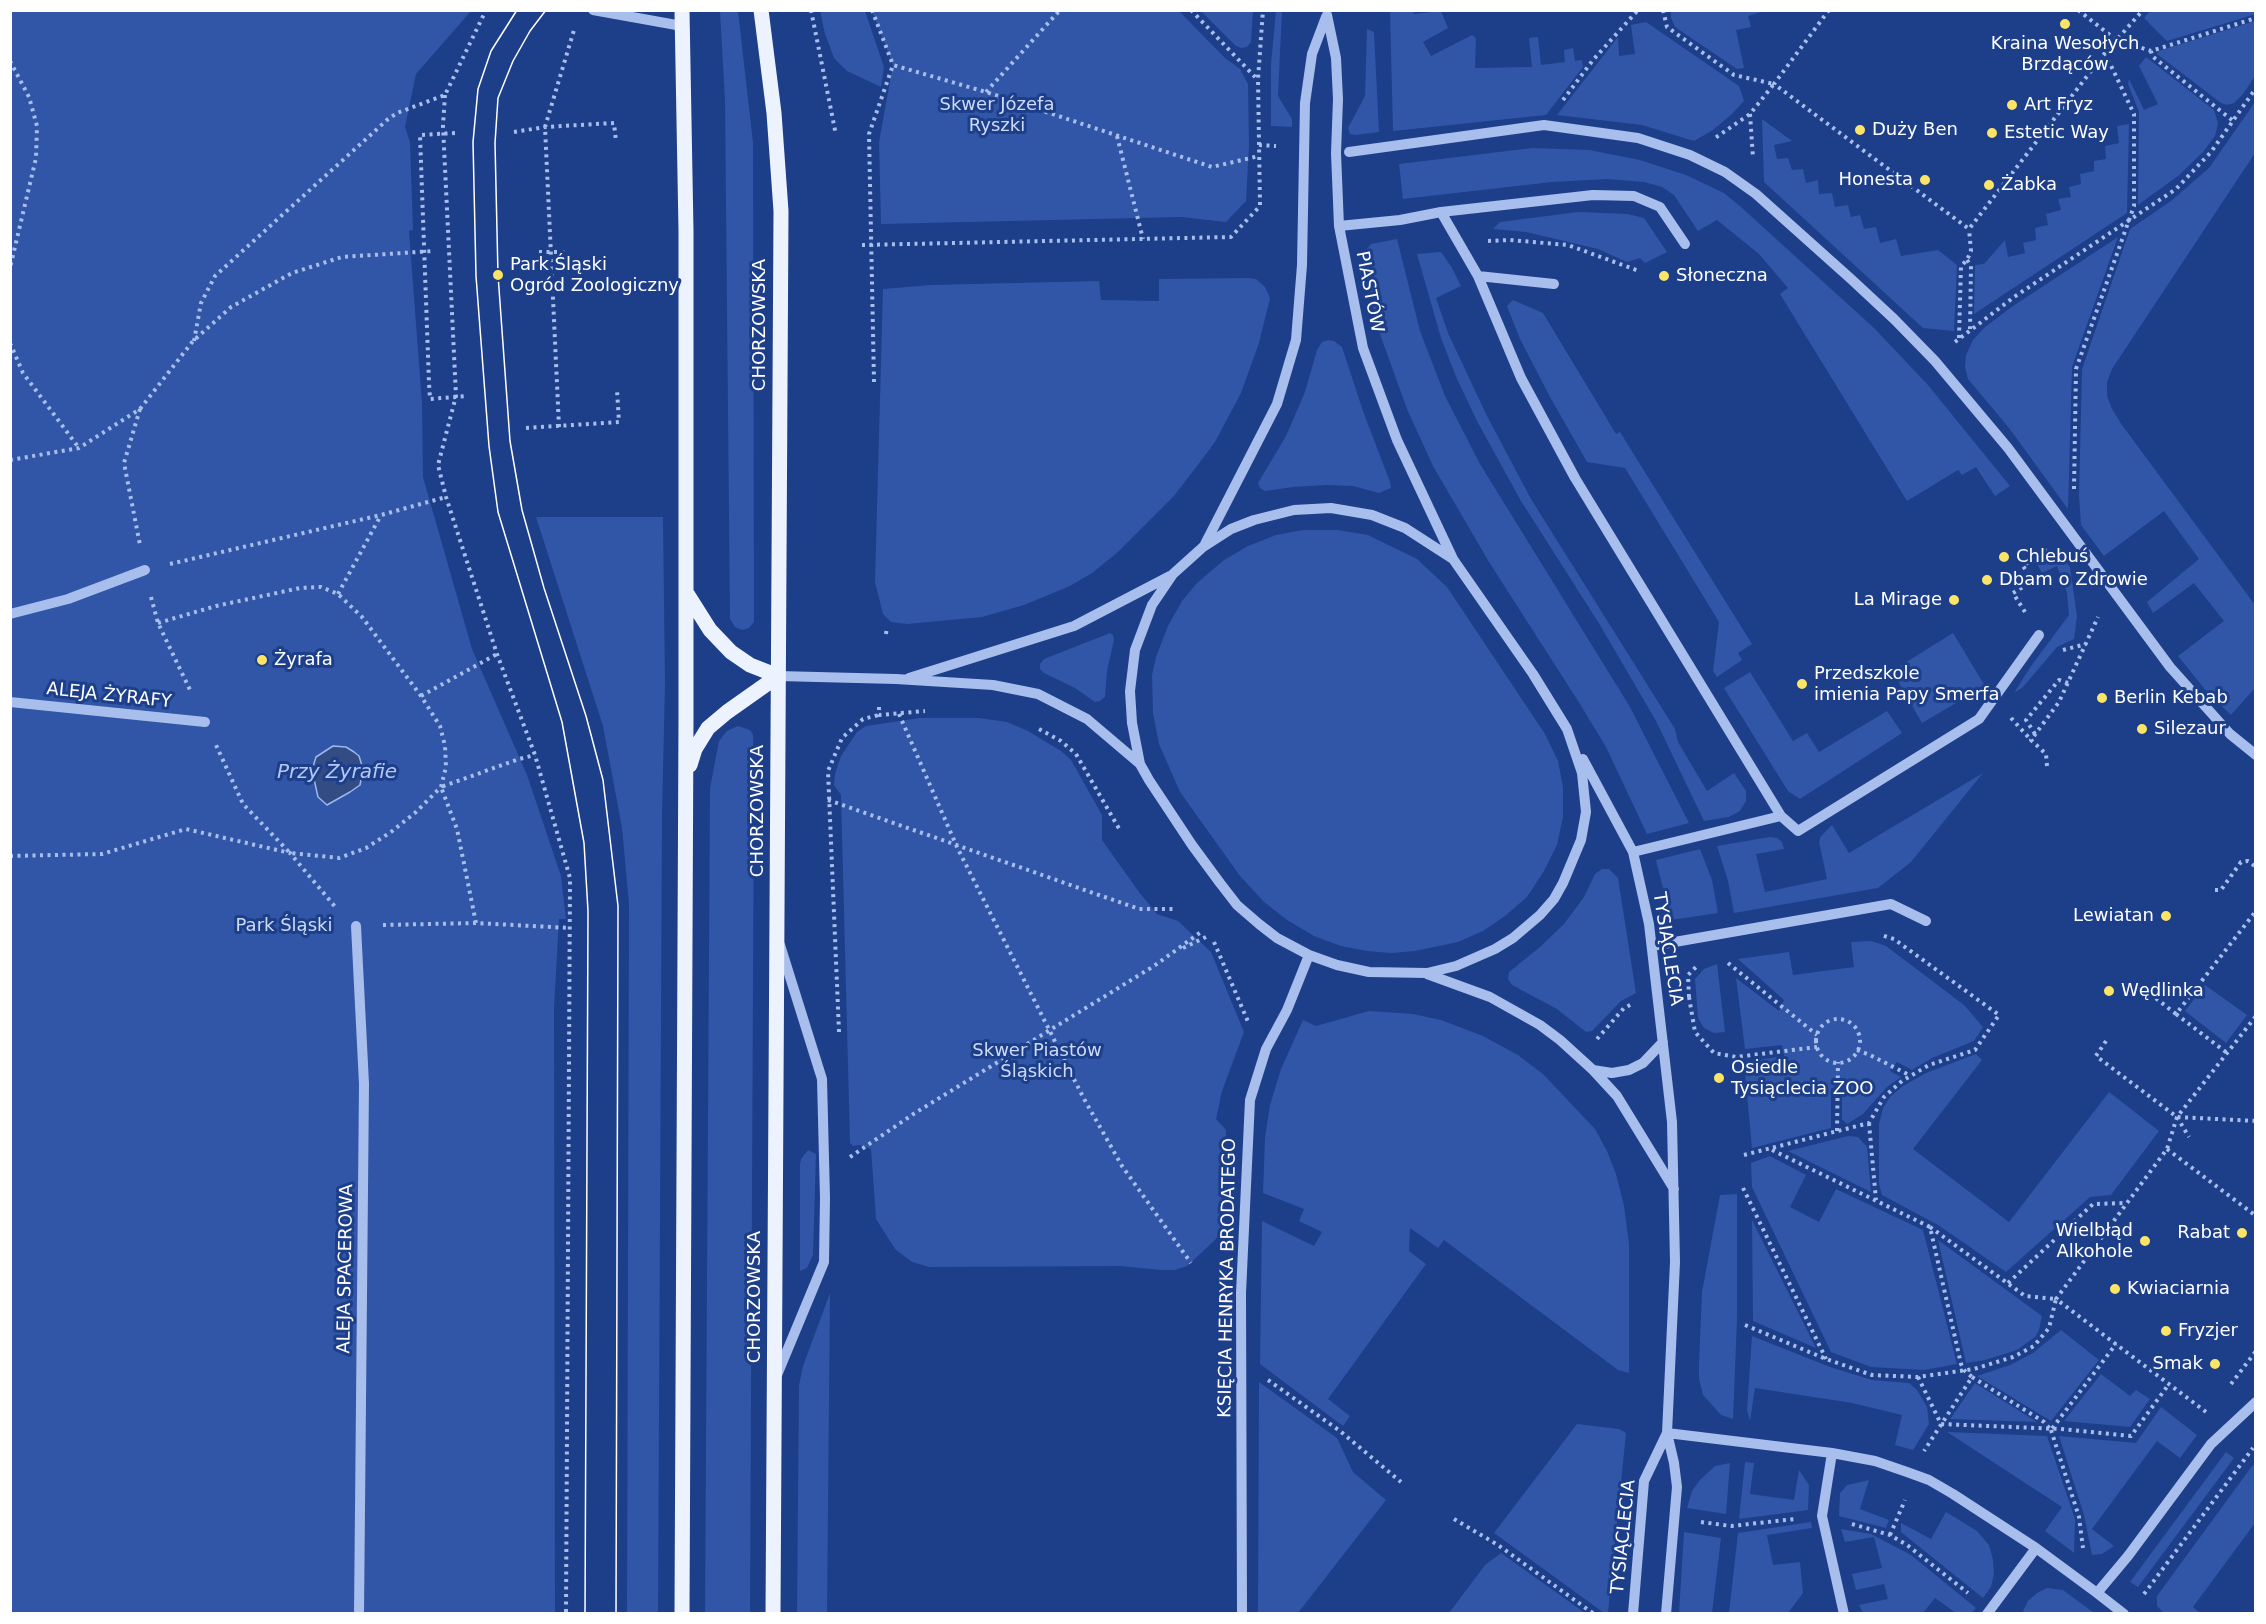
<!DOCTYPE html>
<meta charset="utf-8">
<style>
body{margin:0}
#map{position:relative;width:2266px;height:1624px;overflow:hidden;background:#1d3e89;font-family:"DejaVu Sans",sans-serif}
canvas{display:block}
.frame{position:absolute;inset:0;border:12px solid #fff;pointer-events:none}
</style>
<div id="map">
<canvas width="2266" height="1624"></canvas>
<div class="frame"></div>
</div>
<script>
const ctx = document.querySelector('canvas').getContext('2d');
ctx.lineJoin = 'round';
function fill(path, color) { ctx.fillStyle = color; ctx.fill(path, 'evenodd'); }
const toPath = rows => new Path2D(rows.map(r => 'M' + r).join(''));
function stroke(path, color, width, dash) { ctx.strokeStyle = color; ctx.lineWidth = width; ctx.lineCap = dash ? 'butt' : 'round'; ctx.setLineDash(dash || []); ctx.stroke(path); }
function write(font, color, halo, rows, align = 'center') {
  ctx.font = font + ' "DejaVu Sans",sans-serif'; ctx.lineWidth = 6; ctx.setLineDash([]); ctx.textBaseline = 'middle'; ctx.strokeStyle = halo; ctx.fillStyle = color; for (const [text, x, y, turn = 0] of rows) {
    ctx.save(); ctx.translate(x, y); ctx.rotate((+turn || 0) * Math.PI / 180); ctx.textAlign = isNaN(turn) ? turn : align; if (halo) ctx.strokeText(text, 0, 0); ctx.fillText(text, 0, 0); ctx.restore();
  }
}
fill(toPath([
 [2151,10,2255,10,2256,14,2167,41,2144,18],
 [11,11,471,11,416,74,405,127,410,142,413,230,409,231,422,403,423,477,472,649,527,775,561,876,566,919,559,919,554,1008,555,1613,11,1614],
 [720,11,738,11,753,143,754,622,749,628,742,630,735,627,730,619,725,100],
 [820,11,865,11,884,67,881,87,847,71,834,58,825,34],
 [872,11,1179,11,1225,58,1240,69,1248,84,1249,146,1246,201,1226,222,1181,217,881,224,879,142,893,65],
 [1201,11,1253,11,1251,42,1247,47,1241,48,1236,46],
 [1276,11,1282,11,1278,96,1292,119,1292,127,1271,126,1271,64],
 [1390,11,1413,11,1414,14,1441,11,1448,28,1423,42,1431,56,1472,35,1476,38,1475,68,1532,67,1529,38,1538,37,1541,65,1565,62,1564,50,1573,48,1575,61,1582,60,1583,67,1546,115,1393,131],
 [1761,11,1761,12,1748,16,1751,27,1736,30,1744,68,1737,69,1675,27,1671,18,1671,11],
 [2255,21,2255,76,2243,94,2234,103,2227,105,2221,103,2157,54,2159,51],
 [1646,22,1739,86,1744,101,1732,114,1713,130,1694,141,1642,125,1557,115,1618,37,1619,56,1635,54,1631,25],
 [1367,29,1374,32,1379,132,1355,135,1350,134,1348,128,1365,96],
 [2146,57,2214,110,2218,123,2215,136,2203,152,2178,176,2138,205,2139,112,2128,84,2129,79,2144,110,2158,104,2139,66],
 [2255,102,2255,153,2112,369,2107,382,2107,396,2112,409,2122,425,2255,605,2255,688,2231,715,2207,692,2178,656,2224,621,2194,583,2153,613,2147,602,2199,559,2164,511,2104,556,2081,525,2079,495,2082,369,2130,229,2171,201,2209,168],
 [1762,119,1792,141,1774,145,1777,159,1788,158,1792,170,1803,169,1806,183,1818,180,1819,194,1832,193,1835,207,1848,205,1851,217,1860,215,1864,229,1876,227,1880,243,1896,239,1901,256,1938,250,1957,265,1954,331,1923,328,1764,182],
 [2129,124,2127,213,1974,314,1975,265,1984,264,2005,240,2008,257,2025,253,2023,243,2036,240,2035,228,2048,225,2046,214,2061,210,2058,199,2071,197,2069,187,2081,184,2080,174,2094,171,2094,161,2106,159,2105,146,2119,143,2117,126],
 [1532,148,1589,150,1640,160,1686,175,1724,193,1741,207,1874,328,1928,385,2010,486,1995,496,1976,467,1962,475,1958,470,1907,501,1780,294,1788,288,1759,254,1717,220,1698,231,1674,195,1662,187,1644,182,1607,179,1552,182,1403,199,1399,164],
 [1578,212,1628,214,1644,218,1667,252,1645,263,1640,258,1627,262,1598,249,1526,232,1493,229,1500,222],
 [2118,237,2072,367,2068,509,2009,428,1968,379,1965,367,1966,355,1973,340,1985,327,2013,306],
 [1397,239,1420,331,1445,396,1480,464,1630,707,1689,823,1647,834,1606,747,1580,704,1489,562,1433,466,1407,409,1381,337,1360,257,1371,244],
 [1441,252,1452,268,1461,286,1436,298,1448,333,1487,416,1531,499,1675,729,1678,742,1707,791,1734,773,1746,791,1746,801,1740,811,1729,817,1704,821,1656,721,1600,625,1521,501,1477,421,1457,379,1441,338,1417,254],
 [1249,278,1256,279,1265,287,1270,298,1259,343,1241,393,1215,442,1194,470,1174,496,1118,552,1092,573,1070,586,1024,605,982,617,907,624,891,622,883,614,875,582,883,289,931,285,1099,281,1101,300,1159,301,1159,279],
 [1513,300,1543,313,1616,434,1620,432,1752,644,1738,653,1742,660,1717,677,1713,671,1719,622,1625,468,1587,462,1550,397,1520,339,1507,306],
 [1328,340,1334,341,1342,347,1363,411,1390,482,1391,488,1379,493,1353,486,1326,485,1293,487,1265,491,1260,488,1258,483,1286,436,1305,392,1317,350,1322,342],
 [663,517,665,684,662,815,658,1613,627,1614,629,904,622,828,603,726,536,517],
 [1303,530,1338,530,1368,535,1417,559,1447,587,1545,734,1558,761,1563,787,1563,817,1557,845,1544,871,1527,897,1505,916,1483,931,1458,942,1415,951,1391,953,1367,951,1341,946,1314,936,1287,920,1264,902,1240,876,1180,792,1159,744,1153,713,1152,675,1156,657,1168,626,1182,601,1197,583,1224,560,1248,546,1276,535],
 [2057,550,2070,567,2077,616,2074,639,2057,647,2023,687,2014,693,2031,666,2069,615,2067,593,2057,566,2042,573,2037,564],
 [1110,633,1113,635,1114,640,1107,671,1105,697,1100,701,1095,702,1075,688,1044,673,1040,669,1040,664,1044,659],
 [1953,633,1985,686,1922,723,1892,671],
 [1750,672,1793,741,1807,733,1819,752,1887,711,1902,733,1800,799,1788,791,1724,688],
 [920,718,979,718,1007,722,1028,731,1061,751,1071,760,1102,815,1102,840,1139,892,1157,914,1178,921,1211,952,1244,1032,1222,1091,1216,1119,1226,1130,1225,1217,1222,1230,1215,1240,1187,1266,1175,1270,1161,1270,1120,1266,929,1267,912,1262,895,1249,876,1219,871,1149,860,1145,853,1146,850,1143,841,795,834,785,835,774,841,756,857,732,866,726],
 [738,726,750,730,753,735,754,773,750,1613,705,1614,710,788,719,741,727,731],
 [1983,773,1911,862,1878,888,1734,913,1728,881,1717,846,1770,837,1777,838,1782,842,1784,849,1756,854,1765,892,1827,879,1819,842,1821,836,1832,825,1849,853],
 [1700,849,1712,880,1718,913,1671,920,1656,860],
 [1602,869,1609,869,1618,878,1636,993,1621,1001,1592,1031,1586,1032,1557,1009,1512,985,1508,979,1509,972,1540,947,1564,924,1584,897,1595,874],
 [1871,941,1886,946,1964,1005,1983,1027,1974,1041,1932,1058,1912,1070,1897,1062,1890,1071,1901,1077,1887,1087,1863,1114,1847,1124,1842,1119,1842,1089,1831,1088,1831,1128,1752,1148,1744,1062,1784,1056,1782,1045,1745,1049,1736,978,1779,1011,1784,1000,1738,959,1789,952,1793,975,1854,967,1851,942],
 [1717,964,1725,1032,1714,1033,1704,1028,1698,1018,1695,979,1704,969],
 [2205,985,2247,1015,2226,1043,2185,1011],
 [1369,1011,1413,1014,1441,1020,1483,1036,1518,1055,1543,1074,1595,1129,1607,1151,1616,1174,1624,1206,1629,1244,1629,1373,1618,1370,1444,1240,1438,1248,1410,1228,1409,1251,1426,1264,1328,1399,1350,1416,1343,1426,1260,1364,1262,1221,1314,1246,1322,1232,1299,1221,1304,1209,1263,1193,1265,1138,1270,1105,1281,1069,1303,1020,1316,1026],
 [1976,1054,1982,1060,1913,1149,2009,1222,2109,1092,2159,1131,2111,1195,2090,1197,2006,1272,1938,1225,1882,1195,1879,1184,1879,1124,1883,1108,1890,1097,1903,1086,1926,1073],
 [1848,1136,1858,1137,1867,1147,1871,1192,1788,1151],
 [808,1150,816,1154,813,1255,807,1268,800,1271,800,1164,801,1159],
 [1770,1156,1806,1175,1790,1207,1819,1222,1836,1189,1923,1230,1957,1364,1924,1370,1871,1367,1831,1352,1752,1187,1751,1163],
 [1737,1194,1737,1319,1733,1419,1721,1415,1703,1395,1699,1379,1699,1364,1702,1292,1720,1195],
 [1752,1220,1816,1348,1753,1321],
 [1938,1240,2042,1316,2039,1330,2035,1337,2017,1350,1985,1360,1966,1363],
 [830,1293,827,1613,797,1613,799,1385,803,1366],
 [2061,1330,2099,1360,2051,1421,1977,1376,2010,1365,2033,1353],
 [1752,1336,1830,1367,1872,1380,1909,1383,1917,1390,1927,1407,1929,1424,1913,1450,1895,1445,1902,1415,1852,1403,1755,1388,1750,1421,1747,1410],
 [2101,1374,2130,1396,2136,1390,2150,1399,2130,1427,2064,1421],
 [1259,1382,1337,1438,1353,1472,1386,1500,1298,1613,1258,1613],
 [1975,1383,2037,1422,1950,1419],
 [2161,1407,2197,1435,2180,1458,2157,1441,2092,1529,2114,1546,2102,1554,2092,1555,2084,1515,2059,1436,2136,1443],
 [1577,1424,1619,1429,1626,1433,1608,1613,1604,1613,1494,1533],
 [1947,1432,2047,1436,2075,1519,2074,1553,2045,1531,2062,1507],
 [2226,1452,2234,1458,2138,1587,2130,1582],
 [1745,1462,1754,1463,1750,1494,1794,1500,1799,1470,1809,1485,1808,1510,1739,1519],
 [1730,1463,1726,1514,1687,1508,1692,1491,1700,1480,1715,1466],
 [2255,1464,2255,1523,2193,1607,2200,1613,2164,1613,2157,1606,2157,1596,2252,1466],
 [1869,1480,1860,1509,1889,1520,1886,1528,1839,1516,1840,1493,1847,1485],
 [1946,1512,1977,1531,1989,1545,1993,1560,1994,1574,1991,1587,1983,1598,1901,1532,1901,1523,1931,1539],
 [1811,1522,1812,1528,1767,1535,1773,1565,1800,1562,1803,1593,1788,1613,1729,1613,1738,1533],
 [1841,1529,1871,1534,1911,1555,1976,1608,1971,1613,1956,1613,1935,1598,1923,1613,1863,1613,1859,1605,1888,1599,1884,1584,1856,1590,1852,1574,1882,1568,1874,1537,1845,1542],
 [1684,1532,1721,1538,1712,1613,1679,1613],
 [1501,1553,1585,1613,1449,1613,1485,1565],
 [2047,1588,2063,1590,2094,1613,2025,1613,2023,1611,2028,1601,2037,1593]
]), '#3156a7');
const water = toPath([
 [333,746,346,747,354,752,359,756,363,769,360,785,350,792,327,805,318,797,312,770,316,757,333,746]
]);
fill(water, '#344c84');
stroke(water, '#9cb7ed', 1.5);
stroke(toPath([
 [811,10,836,135],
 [872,10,893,65],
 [1191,10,1257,79],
 [1663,10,1667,27,1734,75,1774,84,1750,114,1715,138],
 [1829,10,1774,84,1969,229,2105,53,2143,10],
 [2078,10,2115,39,2151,51],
 [10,61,29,97,37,126,36,158,10,268],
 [986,92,1060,10],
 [445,95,443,126,456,396,438,465,446,497,497,654,535,755,570,878,566,1614],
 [1563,100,1593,60,1638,10],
 [1750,114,1753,158],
 [2232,120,2152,56,2151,51,2256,18],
 [514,132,545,127,614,123,616,142],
 [455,133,420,135,429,383,430,399,468,396],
 [1117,136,1143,239],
 [1259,145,1276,146],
 [1488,241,1510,240,1568,245,1639,271],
 [862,245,1231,237,1260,206,1258,79,1263,10],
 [539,252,565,252],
 [1967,260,1971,266,1970,329],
 [1959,338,1961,266,1967,260,1971,251,1969,229],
 [194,341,201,303,215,276,387,120,397,113,445,95,486,10],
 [1955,342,2014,297,2176,189,2211,152,2256,88],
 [10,343,23,373,79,448],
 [874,382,869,134,893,65,986,92,1212,167,1259,156],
 [140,409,124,463,140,545],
 [559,427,545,127,574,30],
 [526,428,619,422,617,390],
 [10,460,79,448,140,409,193,341,231,307,292,273,342,257,433,251],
 [2074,489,2076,369,2134,206,2134,114,2105,53],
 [170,564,381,515,446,497],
 [338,594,381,515],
 [151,597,158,623,191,692],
 [2025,612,2013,593,2033,581,2023,566,2050,548],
 [158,623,216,606,300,588,321,587,338,594,362,617,421,696,440,726,445,746,446,767,441,787,416,812,391,832,366,848,339,858,290,853,243,804,216,745],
 [886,634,887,627],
 [2063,650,2086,644],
 [421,696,497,654],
 [879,707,879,715,925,711],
 [899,714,957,847,1083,1097,1122,1166,1191,1263],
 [2011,718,2031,740],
 [1039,729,1061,741,1076,754,1121,832],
 [2035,734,2026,720,2059,680,2068,683],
 [2047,766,2046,754,2031,740,2059,702,2098,617],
 [828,800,1139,909,1174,909],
 [10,856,102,854,186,829,290,853,337,909],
 [2215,890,2221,890,2241,862,2248,861,2256,867],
 [476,923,457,829,441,787,519,759,535,755],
 [383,925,476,923,570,928],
 [1214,942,1249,1024],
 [1183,948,1206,937],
 [1728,963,1817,1035],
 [2144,989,2176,1014,2256,911],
 [1689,997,1688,975,1696,967],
 [1689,997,1695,1032,1714,1053,1736,1057,1817,1047],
 [2176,1014,2227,1053],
 '1816 1041a22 22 0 1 1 44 0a22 22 0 1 1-44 0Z',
 [839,1032,828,771,842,738,863,719,879,715],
 [1597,1039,1624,1008,1632,1004],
 [2106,1041,2096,1056,2177,1117,2256,1121],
 [1857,1050,1870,1055,1911,1076],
 [2177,1117,2189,1137],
 [1869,1123,1876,1200],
 [1837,1131,1838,1062],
 [2167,1149,2256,1216],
 [1772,1150,1930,1227,1961,1364,1964,1370,1972,1377,1924,1451],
 [1744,1155,1869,1123,1884,1097,1902,1081,1929,1065,1975,1050,1999,1015,1894,939,1881,935],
 [850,1157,915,1113,1154,966,1201,932],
 [1743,1188,1826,1359],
 [2008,1283,2093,1204,2125,1203],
 [1745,1325,1826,1359,1872,1375,1918,1377,1974,1369,2013,1357,2034,1346,2049,1328,2056,1299,2025,1296,1930,1227],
 [1918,1377,1941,1424,2061,1429,2131,1436,2169,1384],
 [1972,1377,2044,1422,2051,1430,2116,1344],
 [1268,1380,1340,1431,1401,1482],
 [2231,1384,2256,1351],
 [2206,1412,2056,1299,2167,1149,2177,1117,2256,1016],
 [2051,1430,2079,1517,2083,1548],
 [1454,1519,1498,1545,1594,1614],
 [1701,1522,1731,1526,1795,1519],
 [1852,1524,1890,1535,1907,1545,1968,1593],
 [1890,1535,1905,1500],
 [2144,1594,2253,1448]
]), '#a8beec', 4, [3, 4.5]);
stroke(toPath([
 [593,10,682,26],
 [1327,15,1336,58,1338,99,1336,153,1339,226,1363,348,1397,440,1453,559],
 [1349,152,1544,125,1638,138,1690,155,1725,172,1756,194,1851,279,1894,319,1935,361,2008,448,2170,667,2230,734,2256,755],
 [1441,212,1593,195,1634,196,1660,207,1685,244],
 [1339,226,1400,220,1441,212,1478,276,1521,378,1575,478,1781,816,1798,831,1979,719,2039,635],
 [1478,276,1554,284],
 [1331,508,1372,515,1405,528,1453,559,1533,674,1567,729,1582,773,1586,812,1581,840,1563,883,1554,899,1540,915,1513,938,1495,949,1456,966,1427,973,1369,972,1337,965,1309,955,1277,938,1259,924,1237,905,1220,883,1192,845,1149,780,1140,764,1132,723,1130,691,1135,650,1152,605,1173,574,1203,547,1231,529,1254,520,1294,510,1331,508],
 [1205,544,1277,404,1296,340,1302,265,1305,103,1312,54,1326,17],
 [10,614,68,599,145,570],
 [778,676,896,679,993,685,1038,694,1087,719,1140,764],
 [909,678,1074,626,1170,576],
 [10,702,205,722],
 [1583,759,1633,852,1649,924,1672,1122,1675,1262,1667,1433,1674,1463,1677,1487,1666,1614],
 [1633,852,1781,816],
 [356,926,364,1084,359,1614],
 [1652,946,1891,904,1926,921],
 [1427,974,1490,997,1540,1025,1560,1040,1593,1070,1617,1096,1674,1189],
 [1593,1070,1612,1073,1629,1070,1643,1063,1663,1042],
 [777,1375,824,1262,825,1198,822,1079,780,945],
 [1667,1433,1832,1453,1875,1461,1907,1472,1929,1480,1953,1494,2036,1548,2097,1593,2128,1556,2211,1444,2256,1402],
 [1832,1453,1822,1516,1844,1614],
 [2097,1593,2124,1614],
 [1242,1614,1241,1293,1250,1100,1266,1049,1287,1010,1309,955],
 [1633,1614,1644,1481,1667,1433],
 [1987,1614,2036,1548]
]), '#a8beec', 10);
stroke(toPath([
 [761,10,774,113,781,211,773,1614],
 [686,592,710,630,731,652,750,665,778,676],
 [690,765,695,749,708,728,727,712,778,676],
 [682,1614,686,717,686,231,682,10]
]), '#edf2ff', 15);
stroke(toPath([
 [517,10,491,51,478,89,473,142,476,276,489,446,498,512,562,722,584,843,588,911,585,1614],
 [546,10,530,31,513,61,498,98,495,143,498,275,510,441,522,510,544,588,586,716,603,780,618,906,616,1614]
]), '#fff', 1.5);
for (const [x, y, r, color] of [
 [2065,24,6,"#fbe467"],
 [2012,105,6,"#fbe467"],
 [1860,130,6,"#fbe467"],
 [1992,133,6,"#fbe467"],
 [1925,180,6,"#fbe467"],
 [1989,185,6,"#fbe467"],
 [498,275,6,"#fbe467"],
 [1664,276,6,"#fbe467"],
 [2004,557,6,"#fbe467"],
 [1987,580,6,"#fbe467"],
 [1954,600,6,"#fbe467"],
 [262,660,6,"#fbe467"],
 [1802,684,6,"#fbe467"],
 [2102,698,6,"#fbe467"],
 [2142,729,6,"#fbe467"],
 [2166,916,6,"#fbe467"],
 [2109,991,6,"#fbe467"],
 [1719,1078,6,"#fbe467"],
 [2242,1233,6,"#fbe467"],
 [2145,1241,6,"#fbe467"],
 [2115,1289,6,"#fbe467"],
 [2166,1331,6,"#fbe467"],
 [2215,1364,6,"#fbe467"]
]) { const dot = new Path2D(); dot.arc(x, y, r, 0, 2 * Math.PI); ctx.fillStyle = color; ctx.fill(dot); stroke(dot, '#1d3e89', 2); }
write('18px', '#fff', '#1d3e89', [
 ["Kraina Wesołych",2065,44,"center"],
 ["Brzdąców",2065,65,"center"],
 ["Art Fryz",2024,105],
 ["Duży Ben",1872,130],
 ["Estetic Way",2004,133],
 ["Honesta",1913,180,"right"],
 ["Żabka",2001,185],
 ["Park Śląski",510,265],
 ["Ogród Zoologiczny",510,286],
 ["Słoneczna",1676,276],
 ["Chlebuś",2016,557],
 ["Dbam o Zdrowie",1999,580],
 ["La Mirage",1942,600,"right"],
 ["Żyrafa",274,660],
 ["Przedszkole",1814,674],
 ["imienia Papy Smerfa",1814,695],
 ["Berlin Kebab",2114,698],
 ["Silezaur",2154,729],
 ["Lewiatan",2154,916,"right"],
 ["Wędlinka",2121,991],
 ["Osiedle",1731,1068],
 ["Tysiąclecia ZOO",1731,1089],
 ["Wielbłąd",2133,1231,"right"],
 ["Alkohole",2133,1252,"right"],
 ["Rabat",2230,1233,"right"],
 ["Kwiaciarnia",2127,1289],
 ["Fryzjer",2178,1331],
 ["Smak",2203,1364,"right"]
], 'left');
write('18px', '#cddbf9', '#1d3e89', [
 ["Skwer Józefa",997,105],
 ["Ryszki",997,126],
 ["Park Śląski",284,926],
 ["Skwer Piastów",1037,1051],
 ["Śląskich",1037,1072]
]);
write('18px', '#fff', '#1d3e89', [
 ["PIASTÓW",1369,292,79],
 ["CHORZOWSKA",760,325,-90],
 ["ALEJA ŻYRAFY",109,696,6],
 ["CHORZOWSKA",758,811,-90],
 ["TYSIĄCLECIA",1667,949,81],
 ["ALEJA SPACEROWA",346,1269,-89],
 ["KSIĘCIA HENRYKA BRODATEGO",1228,1278,-89],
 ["CHORZOWSKA",755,1297,-90],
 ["TYSIĄCLECIA",1624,1537,-84]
]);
write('italic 20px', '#b4c8f3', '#1d3e89', [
 ["Przy Żyrafie",337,773]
]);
</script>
